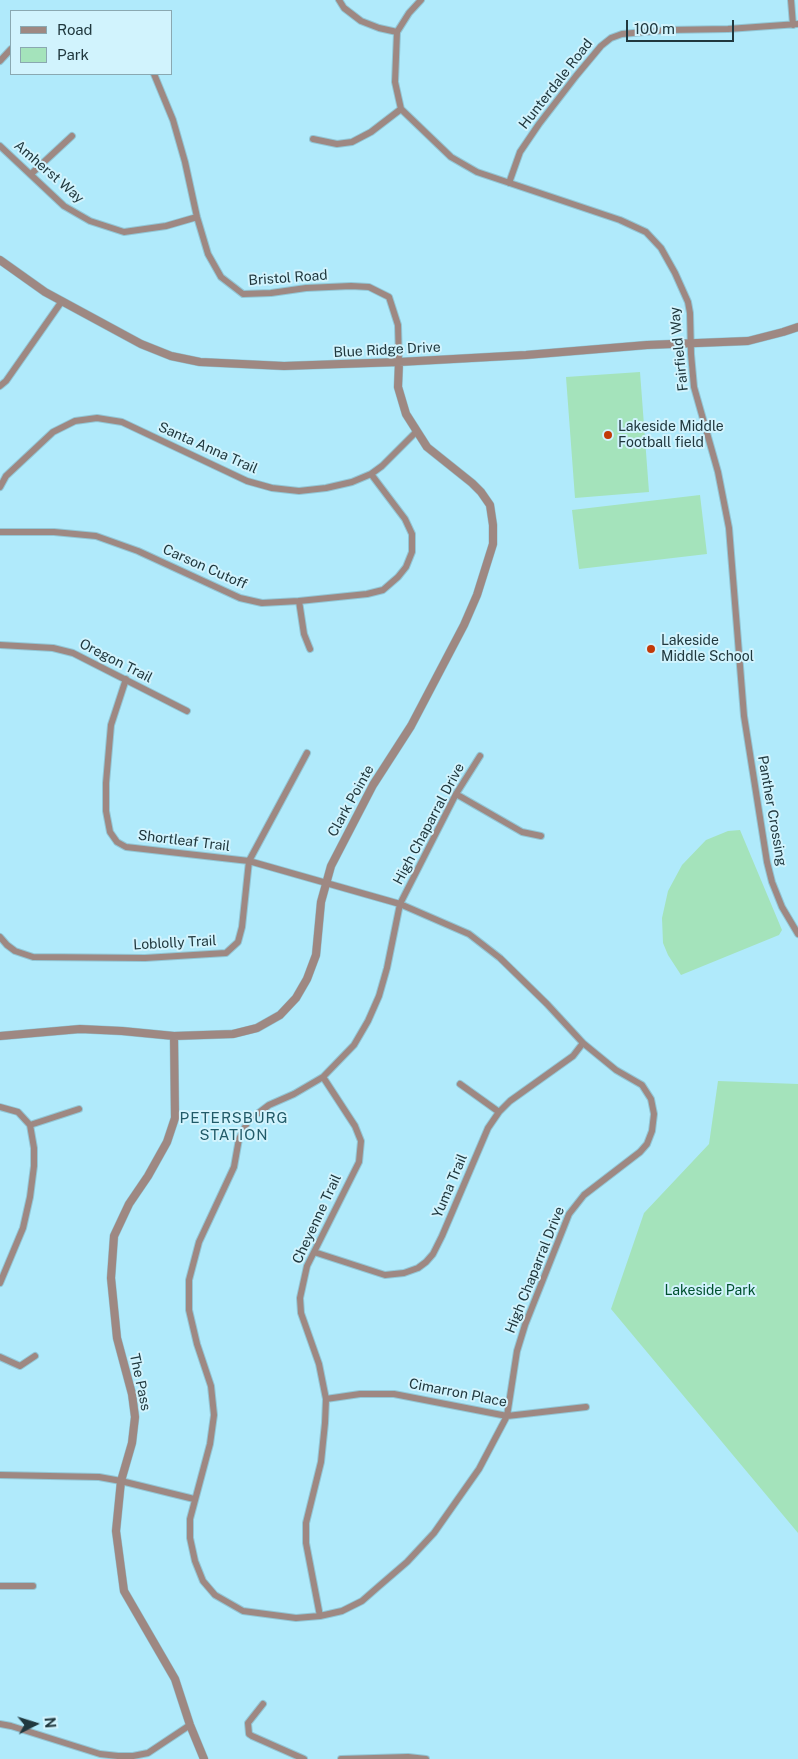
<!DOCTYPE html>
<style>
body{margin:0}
#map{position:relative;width:798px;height:1759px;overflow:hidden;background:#b0eafb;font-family:"Public Sans",sans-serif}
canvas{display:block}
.legend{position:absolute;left:10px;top:10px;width:162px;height:65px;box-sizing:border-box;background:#d1f3fd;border:1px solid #8aa8b1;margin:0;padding:6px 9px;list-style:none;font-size:15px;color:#20383e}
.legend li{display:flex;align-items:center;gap:10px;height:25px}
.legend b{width:25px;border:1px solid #8aa8b1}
.north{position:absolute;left:10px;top:1699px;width:50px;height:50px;-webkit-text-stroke:4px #d1f3fd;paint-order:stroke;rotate:85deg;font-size:14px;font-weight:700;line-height:20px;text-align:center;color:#20383e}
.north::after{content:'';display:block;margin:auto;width:18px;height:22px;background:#20383e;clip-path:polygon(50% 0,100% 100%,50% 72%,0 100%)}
.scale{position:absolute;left:626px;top:20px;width:108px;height:22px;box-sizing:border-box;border:2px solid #20383e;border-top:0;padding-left:6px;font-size:15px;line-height:18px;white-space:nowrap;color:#20383e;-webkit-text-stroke:4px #d1f3fd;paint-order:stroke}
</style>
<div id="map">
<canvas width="798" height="1759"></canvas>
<ul class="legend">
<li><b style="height:6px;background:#9e8882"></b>Road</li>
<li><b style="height:14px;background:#a4e3bb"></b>Park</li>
</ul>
<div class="north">N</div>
<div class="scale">100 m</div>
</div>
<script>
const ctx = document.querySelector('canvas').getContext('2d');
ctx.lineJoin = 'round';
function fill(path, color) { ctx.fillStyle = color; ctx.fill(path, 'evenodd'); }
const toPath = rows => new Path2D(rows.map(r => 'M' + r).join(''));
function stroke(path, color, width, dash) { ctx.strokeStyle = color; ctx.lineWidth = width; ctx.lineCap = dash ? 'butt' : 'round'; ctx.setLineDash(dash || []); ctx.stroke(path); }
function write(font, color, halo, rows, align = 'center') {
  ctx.font = font + ' "Public Sans",sans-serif'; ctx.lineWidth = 4; ctx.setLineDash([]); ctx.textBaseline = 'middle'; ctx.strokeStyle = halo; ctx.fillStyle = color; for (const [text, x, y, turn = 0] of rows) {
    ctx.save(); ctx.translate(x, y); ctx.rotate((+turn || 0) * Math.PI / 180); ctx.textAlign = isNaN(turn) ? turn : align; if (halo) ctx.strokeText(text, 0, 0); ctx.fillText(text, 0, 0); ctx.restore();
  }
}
fill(toPath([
 [640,372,649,492,575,498,566,377],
 [700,495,707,554,579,569,572,510],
 [740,830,782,930,779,935,681,975,668,955,663,943,662,918,668,891,682,865,706,840,728,831],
 [718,1081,798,1084,798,1533,611,1309,644,1213,709,1144]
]), '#a4e3bb');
const minor = toPath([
 [339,0,344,8,361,21,379,28,397,32],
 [421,0,409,13,397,32,395,82,401,109,451,157,477,172,620,220,646,232,661,248,675,273,688,302,690,313,691,354,694,387,718,472,729,528,744,716,767,862,772,882,782,907,798,934],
 [791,0,793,25],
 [0,61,11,49],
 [154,74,173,120,185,162,197,217,208,254,221,277,243,294,271,293,306,288,351,286,369,287,389,297,398,325,399,362],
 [313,139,337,144,352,142,371,132,401,109],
 [0,146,64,206,90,221,124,232,166,226,197,217],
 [31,174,72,136],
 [509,183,520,152,539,124,576,76,601,46,611,38,622,34,667,30,728,29,798,24],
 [0,386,6,381,62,301],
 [0,487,6,476,53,432,75,421,97,418,122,422,247,481,272,488,299,491,326,488,352,482,371,474,382,466,416,432],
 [0,532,54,532,96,536,138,551,240,598,262,603,299,601,367,594,383,590,398,577,406,567,412,552,412,534,405,519,371,474],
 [299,601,304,634,310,649],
 [0,645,53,648,73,653,187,711],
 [126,679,111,725,106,783,106,811,110,832,117,842,126,847,249,861,400,904,469,934,500,958,547,1004,583,1043,616,1070,642,1085,651,1099,654,1114,652,1131,647,1144,640,1152,584,1195,569,1214,525,1325,517,1351,507,1416,479,1469,434,1533,407,1562,378,1587,362,1601,342,1611,320,1616,296,1618,243,1611,215,1595,203,1581,195,1561,190,1538,190,1519,210,1444,214,1415,211,1386,197,1344,189,1310,189,1280,199,1242,234,1167,239,1139,248,1121,269,1105,294,1094,323,1077,354,1045,368,1021,379,996,387,968,400,904,456,794,480,756],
 [456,794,522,832,541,836],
 [0,937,7,945,15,951,33,957,145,958,226,953,238,942,242,927,249,861,307,753],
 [460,1084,499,1112],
 [0,1107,18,1112,30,1125,34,1148,34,1166,30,1197,23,1228,0,1283],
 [30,1125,79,1109],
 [314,1252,385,1275,404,1273,418,1268,426,1262,433,1254,442,1236,488,1128,499,1112,510,1101,573,1056,583,1043],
 [0,1357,20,1366,35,1356],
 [326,1399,360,1394,394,1394,507,1416,586,1407],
 [0,1475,99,1477,121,1481,194,1499],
 [0,1586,33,1586],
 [320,1616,306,1543,306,1523,321,1462,325,1423,326,1399,319,1364,301,1313,300,1298,307,1266,359,1162,361,1141,355,1126,323,1077],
 [263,1704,248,1723,249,1734,252,1736,304,1759],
 [0,1724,11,1726,100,1754,118,1756,133,1756,148,1753,190,1725],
 [341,1759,408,1757,426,1759]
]);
const tertiary = toPath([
 [0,260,45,292,141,344,171,356,200,362,284,366,399,362,526,355,647,345,748,341,783,332,798,327],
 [0,1036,80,1029,122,1031,174,1036,233,1034,257,1028,280,1015,296,998,307,979,316,955,321,902,331,866,373,785,411,726,464,625,477,595,493,544,493,525,490,505,481,492,472,483,427,447,406,414,398,387,399,362],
 [174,1036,175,1118,167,1142,148,1176,129,1204,114,1236,111,1278,117,1338,132,1394,135,1417,132,1443,121,1481,116,1531,124,1591,175,1679,190,1725,204,1759]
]);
stroke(minor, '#93c6d5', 8);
stroke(tertiary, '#93c6d5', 9);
stroke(minor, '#9e8882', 6);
stroke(tertiary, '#9e8882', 8);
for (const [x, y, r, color] of [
 [608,435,5,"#c23a08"],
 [651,649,5,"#c23a08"]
]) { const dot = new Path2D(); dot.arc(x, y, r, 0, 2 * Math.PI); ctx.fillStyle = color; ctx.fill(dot); stroke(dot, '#d1f3fd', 2); }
write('14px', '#20383e', '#d1f3fd', [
 ["Hunterdale Road",556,84,-52],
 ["Amherst Way",49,172,41],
 ["Bristol Road",288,278,-4],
 ["Fairfield Way",679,349,-96],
 ["Blue Ridge Drive",387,350,-3],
 ["Santa Anna Trail",208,448,24],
 ["Carson Cutoff",205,567,24],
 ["Oregon Trail",116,661,27],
 ["Clark Pointe",351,801,-61],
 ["Panther Crossing",772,811,80],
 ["High Chaparral Drive",429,824,-62],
 ["Shortleaf Trail",184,841,7],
 ["Loblolly Trail",175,943,-3],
 ["Yuma Trail",450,1186,-67],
 ["Cheyenne Trail",317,1219,-65],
 ["High Chaparral Drive",535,1270,-68],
 ["The Pass",140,1382,78],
 ["Cimarron Place",458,1393,11]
]);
write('14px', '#20383e', '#d1f3fd', [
 ["Lakeside Middle",618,427],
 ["Football field",618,443],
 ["Lakeside",661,641],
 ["Middle School",661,657]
], 'left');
write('14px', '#00512e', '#d1f3fd', [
 ["Lakeside Park",710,1291]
]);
ctx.letterSpacing = '1px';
write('15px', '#205a68', '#d1f3fd', [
 ["PETERSBURG",234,1118],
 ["STATION",234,1135]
]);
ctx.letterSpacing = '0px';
</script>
